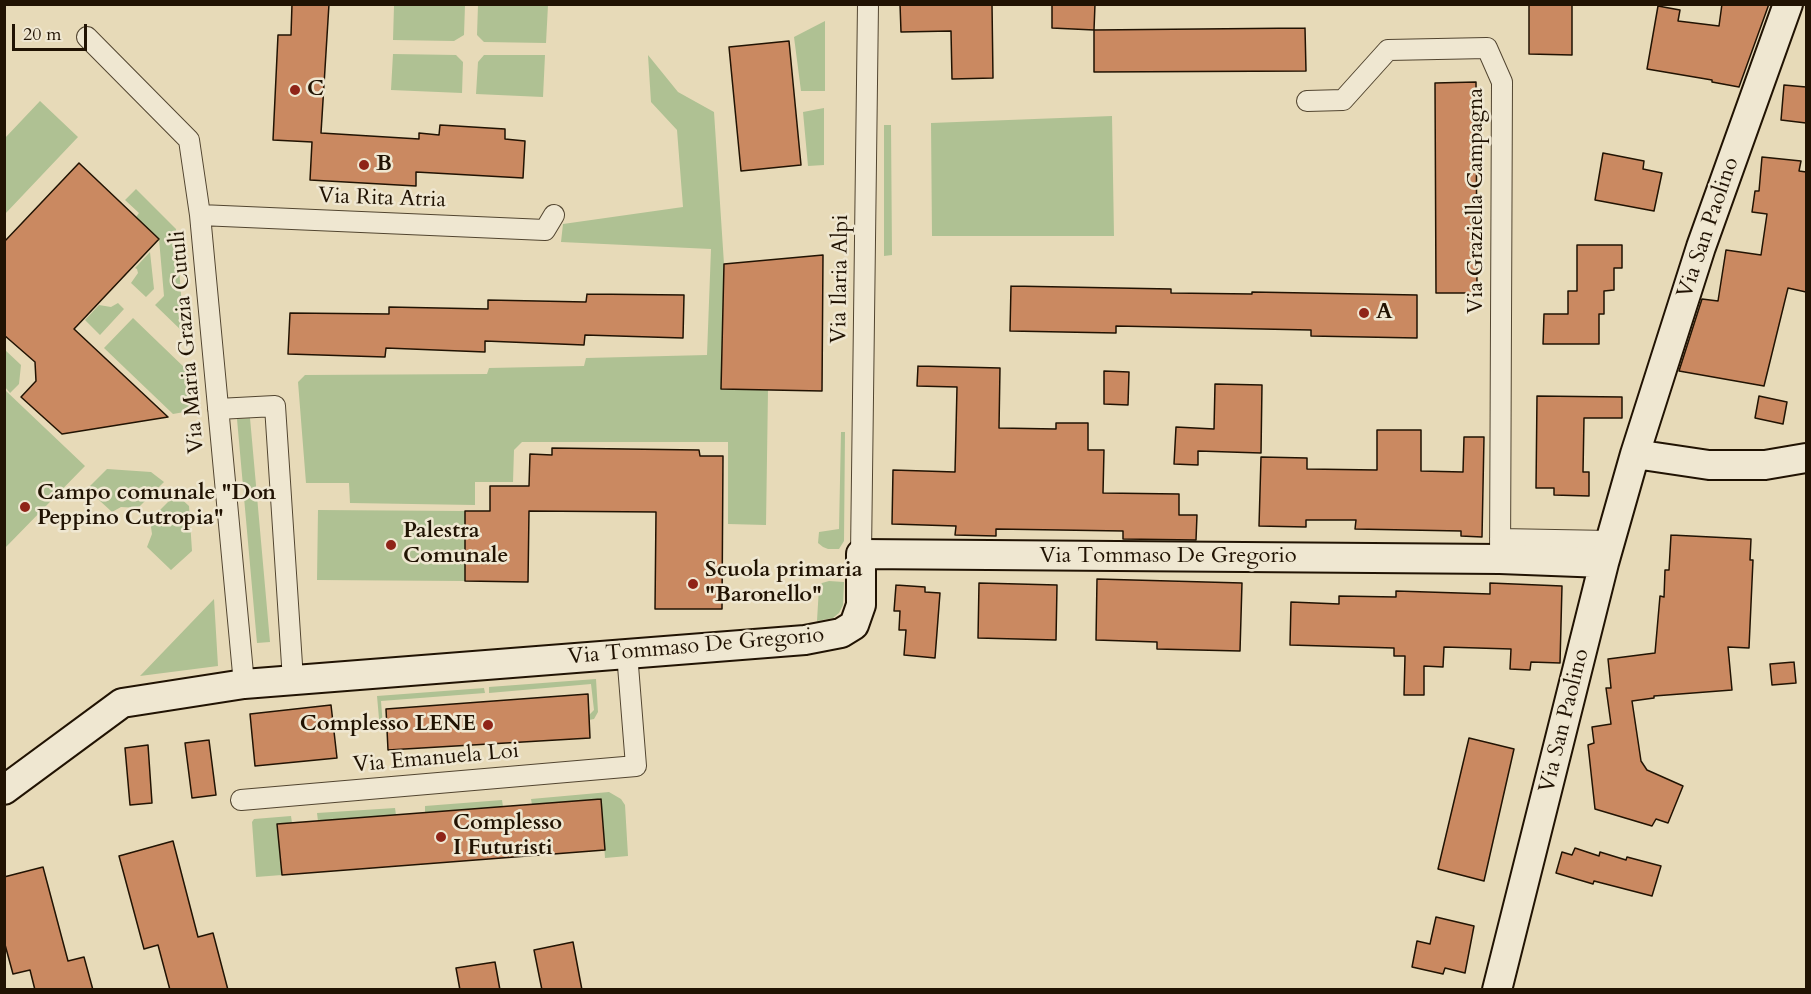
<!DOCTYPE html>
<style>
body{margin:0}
#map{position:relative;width:1811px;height:994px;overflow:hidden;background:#e7dab8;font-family:Cardo,serif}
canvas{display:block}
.frame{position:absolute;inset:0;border:6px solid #211303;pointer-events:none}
.scale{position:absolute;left:12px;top:24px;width:75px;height:27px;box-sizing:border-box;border:3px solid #211303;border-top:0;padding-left:8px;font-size:18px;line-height:21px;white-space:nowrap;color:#211303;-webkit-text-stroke:4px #efe7d1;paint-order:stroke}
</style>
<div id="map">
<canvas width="1811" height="994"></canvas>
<div class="frame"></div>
<div class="scale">20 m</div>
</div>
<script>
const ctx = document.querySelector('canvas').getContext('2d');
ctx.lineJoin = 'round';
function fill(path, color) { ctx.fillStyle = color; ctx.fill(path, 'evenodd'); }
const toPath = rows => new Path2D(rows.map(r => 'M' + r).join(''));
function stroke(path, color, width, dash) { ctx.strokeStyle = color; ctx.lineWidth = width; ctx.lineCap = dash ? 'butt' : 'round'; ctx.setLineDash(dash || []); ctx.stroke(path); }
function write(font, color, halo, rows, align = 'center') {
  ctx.font = font + ' Cardo,serif'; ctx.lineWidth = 5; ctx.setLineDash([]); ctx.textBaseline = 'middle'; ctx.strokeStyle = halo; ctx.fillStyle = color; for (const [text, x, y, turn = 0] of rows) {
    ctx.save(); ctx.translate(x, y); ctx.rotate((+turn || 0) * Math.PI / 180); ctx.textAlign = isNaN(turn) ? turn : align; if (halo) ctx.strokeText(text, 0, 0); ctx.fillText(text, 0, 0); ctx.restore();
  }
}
fill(toPath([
 [465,5,464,35,454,41,393,40,394,6],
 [478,5,548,5,546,43,484,42,477,35],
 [825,21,825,91,801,91,794,37],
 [393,54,456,55,463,62,462,93,391,90],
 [484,55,545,55,543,97,476,94,478,62],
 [648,55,678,92,714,112,724,264,721,388,768,390,766,525,728,524,728,442,522,442,514,450,513,482,475,482,475,505,350,503,349,483,306,483,298,382,305,375,487,374,489,368,584,366,586,358,707,355,711,249,561,242,563,224,683,207,677,130,651,102],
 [40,101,78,137,5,214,5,138],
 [824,108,824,165,808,166,803,112],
 [1112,116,1114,236,932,236,931,123],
 [884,125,891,125,892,255,884,256],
 [136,189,176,229,184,333,155,305,164,296,159,239,136,217,139,213,125,200],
 [150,252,154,289,146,297,131,283,138,273,137,269,135,268],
 [118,303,124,309,100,335,85,320,99,305,111,307],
 [133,318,187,370,190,411,173,414,104,348],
 [4,349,21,365,19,384,10,393,5,387],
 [5,390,85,466,5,548,4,548],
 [250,418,270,642,257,643,237,419],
 [841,432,845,432,844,541,839,549,828,549,823,547,818,543,819,532,839,529],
 [107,469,151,472,164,482,138,508,121,507,112,512,87,489],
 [176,494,189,506,192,551,171,570,147,547,152,534,150,520],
 [318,510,465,511,465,581,317,580],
 [829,581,844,582,843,605,839,613,833,618,817,621,819,587,822,583],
 [214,599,218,666,140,676],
 [596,679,598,712,594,719,589,720,589,715,594,710,591,684,489,693,489,687],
 [484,688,485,693,381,701,383,727,388,729,388,732,382,732,380,730,377,696],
 [609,792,621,799,625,805,628,856,605,858,601,799,532,805,531,799],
 [502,800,503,807,425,813,425,806],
 [395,808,396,815,318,821,317,813],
 [291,816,292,823,277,825,282,875,256,877,252,822,254,819]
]), '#afc193');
const building = toPath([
 [292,4,329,4,321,133,419,139,419,133,439,135,440,125,505,129,505,139,525,141,523,178,416,172,416,186,310,180,312,142,273,140,278,35,291,35,292,4],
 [900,4,992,4,993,78,952,79,951,31,901,32,900,4],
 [1052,4,1095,4,1094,30,1052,28,1052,4],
 [1529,4,1572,4,1572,55,1529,54,1529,4],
 [1722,4,1769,4,1739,87,1712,82,1712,80,1647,69,1658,6,1680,10,1678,21,1719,26,1722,4],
 [1305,28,1306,71,1094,72,1094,30,1305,28],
 [789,41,801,165,741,171,729,47,789,41],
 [1476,82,1477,293,1436,293,1435,83,1476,82],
 [1784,85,1806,87,1806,123,1781,120,1784,85],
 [1603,153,1644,161,1643,169,1662,173,1654,211,1595,200,1603,153],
 [1762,157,1801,161,1799,171,1806,172,1806,292,1788,288,1764,386,1679,371,1702,299,1718,301,1726,250,1761,255,1767,214,1752,212,1755,191,1759,191,1762,157],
 [79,163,159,239,74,329,168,417,62,434,21,397,36,381,35,362,4,335,4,242,79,163],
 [1577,245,1622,245,1622,268,1614,268,1614,290,1604,291,1604,314,1599,314,1599,344,1543,344,1544,314,1568,314,1568,291,1577,291,1577,245],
 [823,255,822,391,721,389,724,264,823,255],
 [1011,286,1171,289,1171,293,1252,294,1252,292,1417,295,1417,338,1311,336,1311,330,1116,326,1116,333,1010,331,1011,286],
 [587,294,684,295,683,338,585,335,584,345,485,341,485,352,386,348,385,357,288,354,290,313,389,314,389,307,488,309,488,300,586,302,587,294],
 [918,366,1000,368,999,428,1056,429,1056,423,1088,423,1088,450,1104,450,1103,493,1179,494,1179,515,1197,515,1196,540,1123,539,1123,531,996,529,996,536,955,535,956,526,892,524,893,470,955,472,957,387,917,386,918,366],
 [1104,371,1129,372,1128,405,1104,404,1104,371],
 [1215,384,1262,385,1261,453,1198,451,1198,465,1174,464,1176,427,1214,429,1215,384],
 [1537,396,1622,397,1622,418,1584,418,1583,472,1589,472,1589,496,1554,495,1554,488,1536,488,1537,396],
 [1759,396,1787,402,1783,424,1755,418,1759,396],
 [1377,430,1421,430,1421,471,1463,472,1464,437,1484,437,1482,537,1461,536,1461,531,1355,529,1356,520,1306,520,1306,527,1259,526,1261,457,1307,458,1307,469,1377,470,1377,430],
 [552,448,699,450,700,456,723,456,722,609,655,609,656,512,529,511,528,582,465,581,465,511,490,511,490,486,529,486,530,454,552,455,552,448],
 [1671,535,1751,539,1750,560,1753,560,1749,648,1728,647,1732,690,1654,696,1654,698,1632,701,1641,761,1647,770,1683,786,1668,823,1656,819,1652,826,1595,809,1588,745,1594,743,1592,727,1611,724,1606,688,1611,688,1608,659,1655,653,1660,596,1664,597,1665,570,1669,570,1671,535],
 [1097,579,1242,583,1240,651,1157,649,1157,642,1096,640,1097,579],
 [979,583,1057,585,1056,640,978,638,979,583],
 [1490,583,1562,586,1560,663,1531,662,1530,670,1510,669,1511,649,1444,647,1443,667,1424,666,1424,695,1404,695,1405,656,1394,656,1394,648,1290,645,1291,602,1339,604,1339,596,1396,597,1396,591,1490,594,1490,583],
 [896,585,925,587,925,592,940,593,935,658,904,655,906,630,899,630,900,611,894,611,896,585],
 [1794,662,1796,683,1772,685,1770,664,1794,662],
 [588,694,590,738,388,750,386,709,588,694],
 [331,705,337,758,255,766,250,714,331,705],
 [1469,738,1514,749,1484,881,1438,869,1469,738],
 [209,740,216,795,192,798,185,743,209,740],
 [148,745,152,803,130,805,125,748,148,745],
 [601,799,605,850,282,875,277,824,601,799],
 [173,841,198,937,213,933,228,990,170,990,158,945,144,949,119,856,173,841],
 [1575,848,1599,856,1600,852,1626,860,1627,857,1661,866,1652,896,1594,881,1593,884,1556,873,1562,852,1572,855,1575,848],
 [43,867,68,961,84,957,93,990,35,990,30,970,13,974,4,941,4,877,43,867],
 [1436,917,1474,926,1465,973,1445,968,1443,974,1412,967,1417,941,1430,944,1436,917],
 [573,942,582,990,542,990,534,950,573,942],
 [495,962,500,990,460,990,456,968,495,962]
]);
fill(building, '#ca8961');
stroke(building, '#211303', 1.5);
const street = toPath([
 [87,37,189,140,200,215,244,684],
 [1307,101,1343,100,1388,50,1487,48,1502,82,1500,559],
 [200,215,545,230,554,215],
 [218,409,275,406,293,680],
 [1500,539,1610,541],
 [861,554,868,4],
 [241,800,636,766,627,653]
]);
const secondary = toPath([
 [1635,454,1709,465,1765,465,1806,458],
 [4,790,122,703,244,684,805,640,841,633,854,625,861,605,861,554,1500,559,1604,563],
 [1497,990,1604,563,1635,454,1701,247,1788,4]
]);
stroke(street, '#524530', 22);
stroke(secondary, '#211303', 32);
stroke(street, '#efe7d1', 20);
stroke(secondary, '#efe7d1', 28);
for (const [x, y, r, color] of [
 [295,90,6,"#8f2418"],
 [364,165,6,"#8f2418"],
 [1364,313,6,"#8f2418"],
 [25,507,6,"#8f2418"],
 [391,545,6,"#8f2418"],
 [693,584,6,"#8f2418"],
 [488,725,6,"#8f2418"],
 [441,837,6,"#8f2418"]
]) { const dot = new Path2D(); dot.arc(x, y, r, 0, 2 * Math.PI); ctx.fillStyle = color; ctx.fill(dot); stroke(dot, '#efe7d1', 2); }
write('bold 22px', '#211303', '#efe7d1', [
 ["C",307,90],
 ["B",376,165],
 ["A",1376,313],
 ["Campo comunale \"Don",37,494],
 ["Peppino Cutropia\"",37,519],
 ["Palestra",403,532],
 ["Comunale",403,557],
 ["Scuola primaria",705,571],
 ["\"Baronello\"",705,596],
 ["Complesso LENE",476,725,"right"],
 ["Complesso",453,824],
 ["I Futuristi",453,849]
], 'left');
write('22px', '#211303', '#efe7d1', [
 ["Via Rita Atria",382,199,2],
 ["Via Graziella Campagna",1477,201,-90],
 ["Via San Paolino",1709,228,-71],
 ["Via Ilaria Alpi",841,279,-89],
 ["Via Maria Grazia Cutuli",188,342,-95],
 ["Via Tommaso De Gregorio",1168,557],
 ["Via Tommaso De Gregorio",696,647,-5],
 ["Via San Paolino",1565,721,-76],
 ["Via Emanuela Loi",436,759,-5]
]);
</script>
